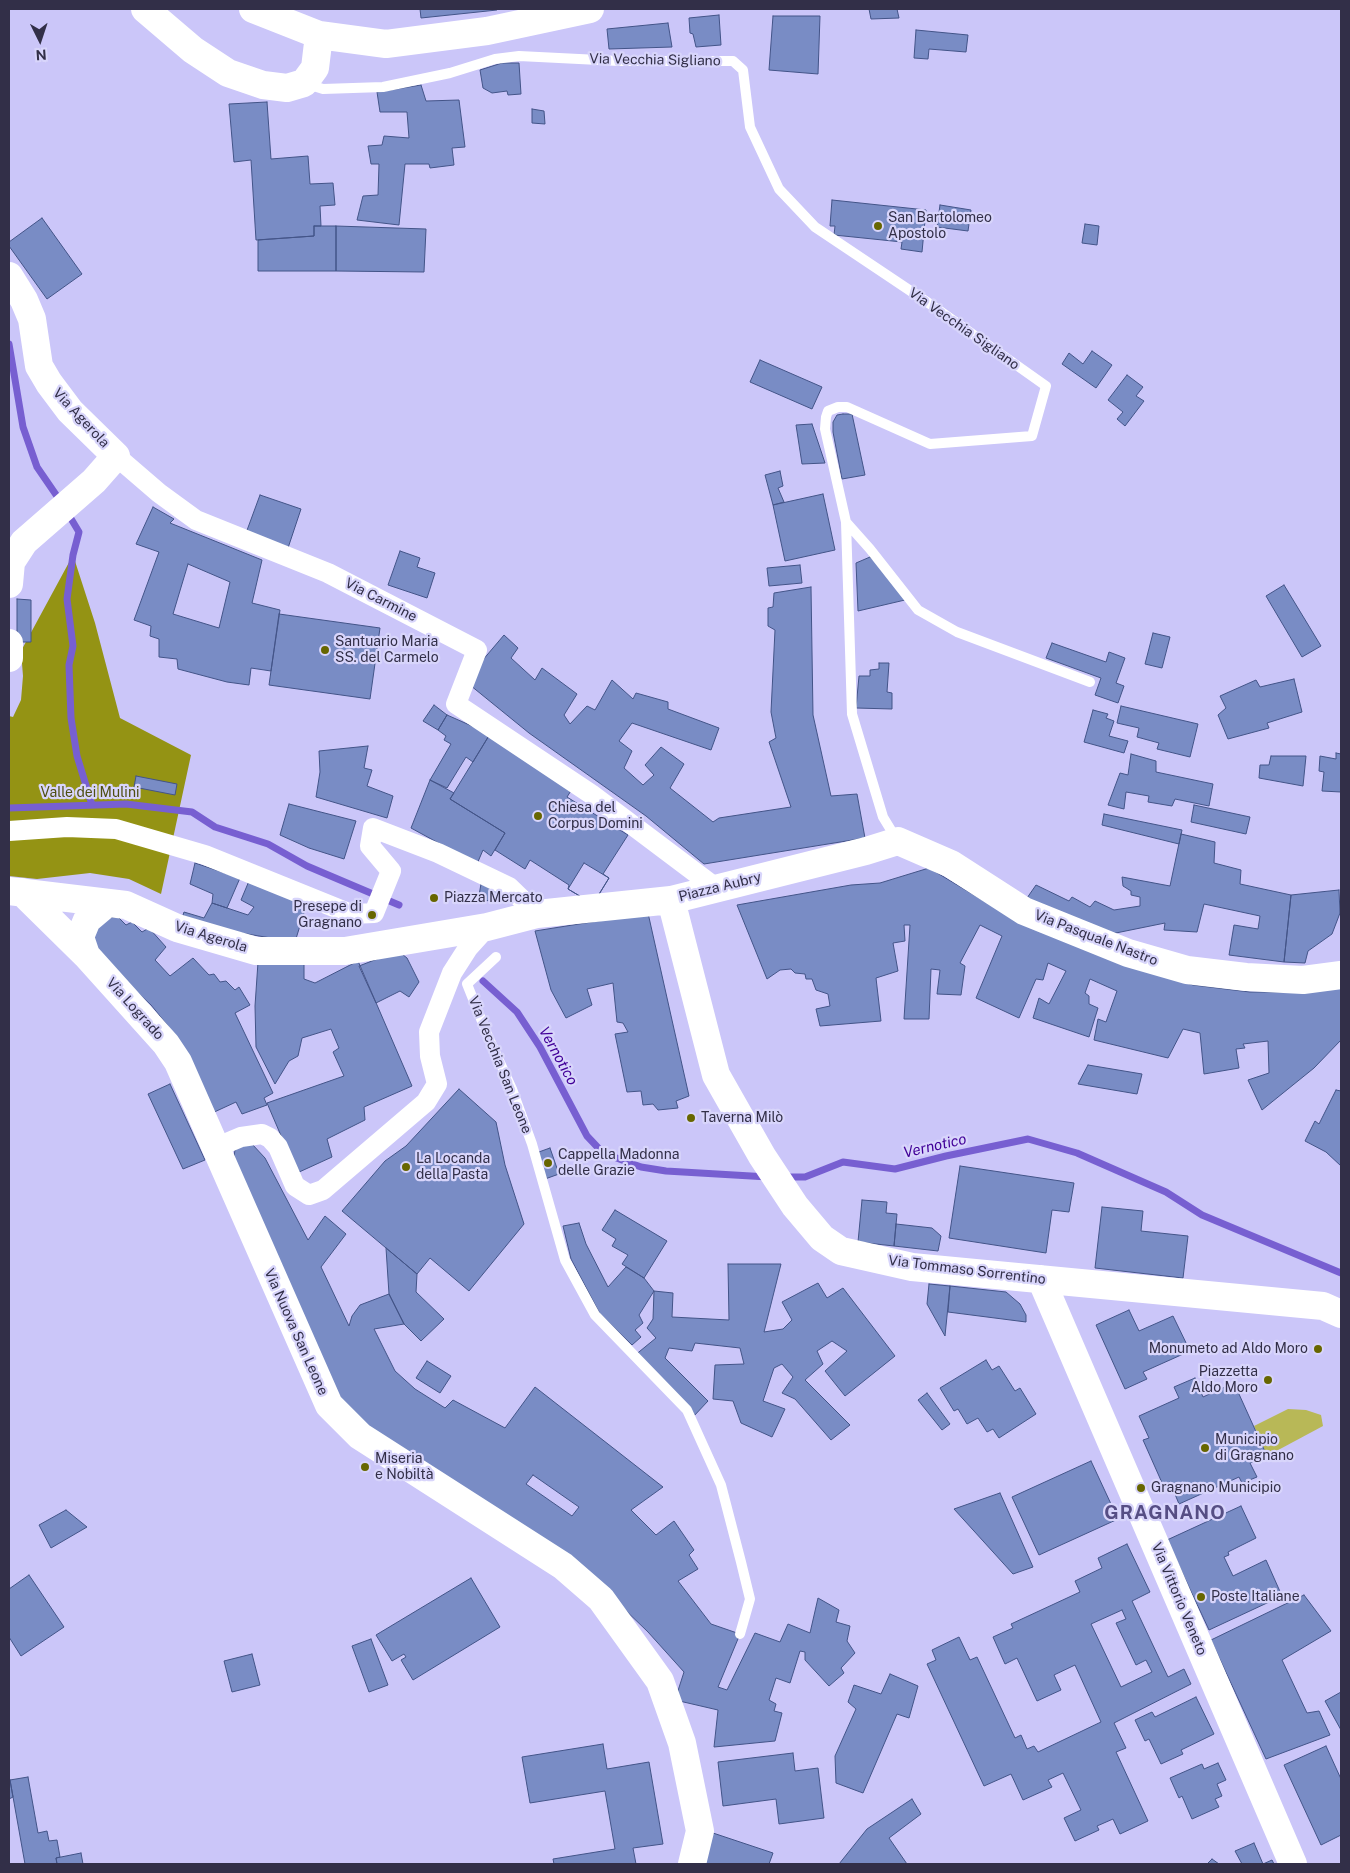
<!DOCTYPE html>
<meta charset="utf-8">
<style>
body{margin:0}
#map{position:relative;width:1350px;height:1873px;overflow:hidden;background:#cbc6f9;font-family:"Public Sans",sans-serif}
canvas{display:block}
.frame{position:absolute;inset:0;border:10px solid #322f48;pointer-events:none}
.north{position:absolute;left:15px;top:15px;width:50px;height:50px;-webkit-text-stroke:4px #d8d5fb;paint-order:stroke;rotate:176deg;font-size:14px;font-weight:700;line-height:20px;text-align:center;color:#322f48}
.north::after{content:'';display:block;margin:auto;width:18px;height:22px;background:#322f48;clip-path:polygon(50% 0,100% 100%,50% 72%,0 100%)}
</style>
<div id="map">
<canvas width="1350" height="1873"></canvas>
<div class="frame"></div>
<div class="north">N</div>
</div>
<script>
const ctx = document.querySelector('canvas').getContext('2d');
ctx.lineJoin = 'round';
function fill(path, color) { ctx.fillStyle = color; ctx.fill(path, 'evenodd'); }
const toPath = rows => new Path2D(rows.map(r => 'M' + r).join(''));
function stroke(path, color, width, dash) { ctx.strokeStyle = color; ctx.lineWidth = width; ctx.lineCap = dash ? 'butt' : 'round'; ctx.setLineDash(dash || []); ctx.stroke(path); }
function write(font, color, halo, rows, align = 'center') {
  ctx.font = font + ' "Public Sans",sans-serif'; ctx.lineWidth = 4.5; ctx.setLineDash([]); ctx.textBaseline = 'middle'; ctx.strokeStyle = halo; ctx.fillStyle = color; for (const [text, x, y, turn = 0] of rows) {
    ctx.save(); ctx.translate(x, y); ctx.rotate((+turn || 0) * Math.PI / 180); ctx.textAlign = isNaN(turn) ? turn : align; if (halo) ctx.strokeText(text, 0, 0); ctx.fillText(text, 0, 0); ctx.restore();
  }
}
fill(toPath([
 [1288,1409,1306,1410,1321,1415,1323,1426,1267,1456,1254,1426]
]), '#b8b857');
fill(toPath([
 [73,555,95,623,120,718,191,755,161,894,129,879,90,873,37,879,9,876,9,716,13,717,21,700,23,676,21,651]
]), '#949314');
stroke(toPath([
 [9,344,23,427,37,467,61,502],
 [67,512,79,532,73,555,67,599,73,646,69,665,71,718,77,756,92,805],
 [9,808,126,804,192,812,215,827,268,844,307,866,399,905],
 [483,981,517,1012,540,1047,587,1136,603,1153,641,1167,666,1171,768,1177],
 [783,1177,805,1177,843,1162,895,1169,946,1156,1028,1139,1077,1153,1166,1192,1202,1215,1341,1273]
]), '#775fd1', 7);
const building = toPath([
 [420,9,497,9,497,10,421,18,420,9],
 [869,9,897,9,899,18,871,19,869,9],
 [719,15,721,45,696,47,693,34,690,33,689,18,719,15],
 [773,16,820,16,818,74,769,70,773,16],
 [668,23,672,47,609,49,607,29,668,23],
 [916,30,968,35,966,52,929,49,928,59,914,58,916,30],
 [502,63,519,63,521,94,508,95,507,91,492,93,483,88,480,70,502,63],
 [421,85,426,101,459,100,465,147,452,148,454,165,430,168,429,164,405,164,399,225,357,220,363,196,378,195,379,164,371,164,368,146,382,145,384,136,409,138,407,112,380,112,377,92,421,85],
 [267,102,271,159,308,156,310,184,333,183,335,205,320,206,321,226,314,226,314,236,256,240,251,160,234,162,229,104,267,102],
 [532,109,544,111,545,124,532,123,532,109],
 [832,200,926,210,922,252,901,249,902,242,834,235,835,226,830,226,832,200],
 [940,205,971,210,968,231,937,227,940,205],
 [42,218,82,274,47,299,9,246,9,242,42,218],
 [1085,224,1099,226,1097,245,1082,243,1085,224],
 [314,226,336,226,336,271,258,271,258,240,314,236,314,226],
 [336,226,426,229,424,272,336,271,336,226],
 [1092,351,1112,365,1096,388,1062,364,1069,353,1083,364,1092,351],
 [760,360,822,387,812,409,750,382,760,360],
 [1127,375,1143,387,1136,396,1144,401,1125,426,1117,419,1123,412,1108,400,1127,375],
 [843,414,852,414,865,475,842,479,833,432,833,422,837,415,843,414],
 [812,424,825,463,802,464,796,425,812,424],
 [780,471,783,486,778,488,784,502,773,505,765,475,780,471],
 [823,494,835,550,785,561,773,505,823,494],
 [260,495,301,509,288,548,246,533,260,495],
 [153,507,174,519,170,523,262,560,252,603,280,610,271,671,251,668,249,685,227,682,178,669,177,659,159,657,159,639,150,636,151,626,134,620,159,552,136,544,153,507],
 [188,564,230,582,219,628,173,614,188,564],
 [400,551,420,558,417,567,435,573,427,598,388,585,400,551],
 [870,557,879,566,905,600,858,611,856,563,870,557],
 [800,565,802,583,769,586,767,568,800,565],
 [1284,585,1321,646,1302,657,1266,596,1284,585],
 [811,587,813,715,831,796,857,794,865,838,704,864,646,816,529,733,465,681,504,635,518,648,511,658,535,680,542,668,577,694,564,715,570,724,587,706,595,710,612,680,633,699,636,693,668,702,668,709,719,728,711,750,632,723,619,741,632,751,624,768,643,785,654,775,645,765,661,747,684,764,670,788,713,822,719,818,791,807,769,742,776,738,771,712,775,630,768,626,768,608,773,607,774,593,811,587],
 [17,599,31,600,31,642,17,642,17,599],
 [279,614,380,628,370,699,269,685,279,614],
 [1153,633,1170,637,1162,668,1145,664,1153,633],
 [1052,643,1106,662,1109,652,1125,658,1116,683,1124,686,1118,703,1095,695,1101,678,1046,658,1052,643],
 [879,663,889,663,887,692,892,693,892,709,856,708,859,676,870,676,870,670,879,669,879,663],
 [1294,679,1302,712,1267,723,1269,728,1228,739,1218,715,1226,708,1220,696,1256,680,1260,687,1294,679],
 [434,705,447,715,438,730,423,721,434,705],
 [1121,706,1198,724,1190,757,1157,749,1159,743,1137,737,1139,728,1117,723,1121,706],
 [1093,710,1108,714,1106,718,1114,721,1109,736,1128,741,1124,753,1084,742,1093,710],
 [447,715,490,734,473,762,466,757,447,788,430,780,451,744,444,740,446,736,438,730,447,715],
 [490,734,574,786,567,797,628,835,603,874,609,878,593,904,568,889,569,885,530,860,525,869,495,850,505,833,450,799,490,734],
 [368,746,364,768,372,770,367,786,393,796,387,818,316,797,320,772,319,751,368,746],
 [1336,753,1341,754,1341,792,1322,791,1324,772,1319,771,1320,756,1336,759,1336,753],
 [1131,754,1156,761,1156,772,1213,784,1209,806,1175,799,1172,806,1148,802,1149,796,1126,792,1124,809,1108,805,1120,773,1128,775,1131,754],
 [1271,756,1306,756,1303,786,1259,778,1260,765,1269,765,1271,756],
 [136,776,177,784,175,795,134,787,136,776],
 [430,780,454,793,450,799,505,833,491,856,483,850,477,864,411,828,430,780],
 [289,804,356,821,344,859,309,848,280,835,289,804],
 [1194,805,1250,817,1246,834,1191,822,1194,805],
 [1104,814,1182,830,1179,844,1102,825,1104,814],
 [1181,834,1215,842,1214,863,1241,870,1240,884,1291,895,1284,962,1229,955,1234,925,1258,929,1260,916,1204,904,1197,932,1164,930,1165,923,1106,935,1027,898,1036,885,1069,901,1072,897,1090,907,1095,901,1114,910,1140,906,1140,897,1131,895,1131,891,1123,886,1122,877,1170,886,1181,834],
 [195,863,240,878,227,908,212,903,213,894,190,884,195,863],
 [584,863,609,878,593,904,568,889,584,863],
 [929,868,984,901,1144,969,1193,985,1250,992,1295,992,1341,983,1341,1040,1314,1068,1262,1110,1248,1080,1269,1073,1268,1041,1243,1044,1245,1048,1236,1049,1239,1068,1204,1074,1200,1033,1183,1029,1168,1058,1094,1040,1098,1019,1106,1022,1117,991,1090,979,1085,993,1089,996,1089,1004,1098,1008,1089,1037,1033,1018,1039,998,1049,1004,1066,971,1048,963,1043,980,1036,979,1019,1018,976,998,1002,936,980,925,960,963,965,966,961,995,937,994,940,970,931,969,929,1019,904,1019,910,925,904,925,905,941,893,943,898,971,876,978,881,1021,820,1026,816,1009,830,1006,828,994,816,990,812,979,806,979,805,974,795,973,791,969,780,970,767,979,737,905,851,885,880,883,929,868],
 [249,881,306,906,295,942,205,927,182,918,184,912,204,918,212,903,248,915,254,907,241,900,249,881],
 [481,884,501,890,503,900,478,901,481,884],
 [1339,890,1340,913,1332,934,1308,951,1305,963,1284,962,1291,895,1339,890],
 [648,913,689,1096,676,1101,678,1108,658,1110,653,1104,643,1105,641,1091,627,1092,615,1034,628,1032,623,1023,617,1022,613,983,587,989,592,1005,566,1018,551,990,535,931,648,913],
 [118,917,126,925,132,922,142,932,149,928,166,947,155,960,170,976,193,958,209,975,214,974,220,982,226,981,235,990,239,987,250,1005,235,1013,273,1093,264,1098,267,1105,242,1114,236,1102,210,1114,168,1026,151,1005,86,945,102,918,118,917],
 [398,951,407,958,419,982,409,997,400,991,376,1003,359,966,398,951],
 [304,961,304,979,315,983,358,961,412,1086,364,1107,365,1120,327,1139,332,1157,297,1173,267,1103,344,1076,333,1052,339,1048,331,1029,302,1038,298,1056,289,1061,275,1084,256,1047,255,1006,258,962,304,961],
 [1088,1065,1142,1074,1137,1094,1078,1084,1088,1065],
 [170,1084,205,1160,183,1169,148,1094,170,1084],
 [459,1089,496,1122,505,1165,524,1224,469,1291,430,1258,417,1274,342,1211,385,1161,406,1146,459,1089],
 [1336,1090,1341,1091,1341,1166,1326,1152,1305,1141,1315,1121,1319,1124,1336,1090],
 [243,1144,252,1144,265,1158,308,1240,325,1216,346,1234,321,1267,349,1326,352,1316,360,1305,389,1294,404,1324,374,1329,395,1371,415,1389,445,1408,453,1400,505,1428,535,1387,663,1487,631,1510,656,1535,674,1521,694,1550,689,1555,698,1569,678,1581,711,1624,740,1634,718,1687,727,1690,755,1633,780,1642,788,1624,810,1633,818,1598,839,1610,836,1622,850,1626,847,1641,855,1653,841,1668,844,1673,829,1686,805,1660,805,1652,800,1651,790,1683,776,1678,769,1700,776,1704,774,1711,782,1713,775,1741,714,1747,718,1710,675,1700,684,1672,648,1632,588,1574,356,1420,337,1400,233,1162,235,1150,243,1144],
 [533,1475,579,1507,572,1516,526,1484,533,1475],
 [550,1148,559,1174,545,1179,536,1153,550,1148],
 [960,1166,1074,1183,1069,1212,1052,1210,1046,1253,949,1238,960,1166],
 [862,1200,887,1202,886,1213,897,1214,894,1246,858,1242,862,1200],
 [1102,1207,1143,1211,1141,1231,1188,1236,1183,1278,1095,1268,1102,1207],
 [615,1210,667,1241,644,1278,622,1264,628,1255,612,1246,616,1239,602,1230,615,1210],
 [579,1223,586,1244,608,1287,626,1267,644,1278,654,1291,639,1315,643,1323,635,1330,641,1337,632,1345,600,1314,571,1259,563,1226,579,1223],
 [896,1224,932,1228,941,1236,938,1251,894,1246,896,1224],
 [386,1248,417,1274,416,1292,444,1319,421,1341,404,1324,389,1294,386,1248],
 [728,1264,781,1264,764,1332,783,1329,792,1320,782,1302,818,1283,827,1298,843,1288,895,1356,845,1396,825,1371,847,1351,832,1341,817,1351,823,1364,805,1380,850,1425,831,1440,795,1399,782,1393,793,1377,782,1364,774,1368,763,1401,785,1409,772,1437,741,1423,733,1401,713,1399,715,1365,744,1364,740,1348,695,1343,692,1351,669,1348,665,1358,708,1401,693,1417,634,1356,656,1338,647,1328,653,1319,654,1291,673,1293,672,1317,729,1320,728,1264],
 [929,1284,950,1286,945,1336,927,1304,929,1284],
 [950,1286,1006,1292,1020,1304,1026,1315,1026,1322,948,1312,950,1286],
 [1129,1310,1139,1331,1173,1316,1190,1351,1143,1372,1147,1379,1125,1389,1096,1325,1129,1310],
 [986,1360,992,1370,999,1366,1015,1391,1020,1388,1036,1414,999,1438,993,1429,987,1432,978,1418,967,1424,958,1409,954,1411,940,1388,986,1360],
 [427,1361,451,1376,440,1393,416,1378,427,1361],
 [1195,1378,1203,1397,1234,1383,1267,1456,1250,1463,1257,1477,1242,1483,1239,1477,1179,1504,1170,1482,1163,1485,1143,1440,1149,1438,1139,1416,1179,1398,1174,1387,1195,1378],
 [927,1393,950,1424,942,1430,918,1400,927,1393],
 [1091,1461,1118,1519,1039,1555,1012,1497,1091,1461],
 [1000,1493,1033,1567,1013,1574,954,1509,1000,1493],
 [1241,1506,1256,1538,1228,1552,1229,1555,1224,1557,1233,1576,1266,1560,1282,1596,1209,1630,1167,1540,1241,1506],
 [66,1510,87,1527,51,1548,39,1525,66,1510],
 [1127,1544,1150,1592,1132,1601,1168,1677,1184,1669,1191,1684,1114,1723,1126,1748,1116,1752,1148,1821,1120,1834,1113,1819,1097,1826,1099,1830,1075,1841,1064,1818,1081,1810,1063,1773,1048,1780,1052,1787,1023,1800,1011,1774,984,1786,927,1664,936,1660,932,1650,959,1637,970,1660,977,1657,1015,1738,1021,1735,1027,1749,1034,1746,1038,1752,1101,1722,1075,1665,1054,1675,1061,1690,1037,1701,1017,1658,1005,1664,993,1637,1013,1628,1011,1624,1080,1592,1075,1581,1102,1568,1098,1558,1127,1544],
 [1122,1610,1126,1619,1116,1623,1136,1665,1146,1660,1152,1672,1121,1687,1091,1624,1122,1610],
 [29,1575,64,1627,21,1656,9,1637,9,1589,29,1575],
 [471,1578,500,1627,413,1680,401,1660,406,1657,404,1654,392,1661,376,1635,471,1578],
 [1304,1595,1331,1631,1282,1660,1307,1713,1319,1711,1330,1735,1266,1759,1211,1640,1304,1595],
 [371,1639,388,1685,369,1692,352,1646,371,1639],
 [252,1654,260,1685,232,1692,224,1661,252,1654],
 [890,1674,918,1686,909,1718,897,1714,863,1793,836,1783,835,1756,856,1709,848,1702,854,1685,881,1694,890,1674],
 [1341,1692,1341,1730,1325,1701,1341,1692],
 [1196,1697,1214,1734,1181,1750,1183,1754,1161,1764,1149,1739,1145,1741,1135,1720,1152,1712,1155,1717,1196,1697],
 [603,1744,607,1769,649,1762,663,1844,633,1848,636,1864,554,1864,553,1859,615,1849,605,1791,530,1803,522,1757,603,1744],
 [1326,1746,1341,1779,1341,1835,1321,1845,1284,1765,1326,1746],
 [793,1753,795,1771,818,1768,824,1818,779,1824,776,1799,723,1806,718,1762,793,1753],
 [1218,1763,1226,1780,1217,1784,1222,1796,1215,1799,1219,1807,1192,1819,1182,1796,1179,1798,1170,1778,1202,1764,1204,1769,1218,1763],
 [28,1777,38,1833,47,1831,49,1841,57,1840,60,1857,56,1858,57,1864,25,1864,10,1780,28,1777],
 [10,1780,13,1797,9,1799,9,1781,10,1780],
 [912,1799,921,1814,889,1838,907,1864,839,1864,867,1829,912,1799],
 [710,1832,773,1853,769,1864,701,1864,710,1832],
 [1254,1843,1263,1864,1272,1860,1274,1864,1242,1864,1235,1851,1254,1843],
 [81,1853,83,1864,57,1864,56,1858,81,1853],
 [1212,1859,1219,1864,1207,1864,1212,1859]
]);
fill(building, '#798cc5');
stroke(building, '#435488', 1);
stroke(toPath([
 [307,84,323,89,383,87,450,73,495,59,519,56,619,61,733,61,743,70,750,127,779,189,815,227,933,306,1046,386,1032,436,930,444,847,407,838,407,828,411,826,417,825,429,846,522,852,714,883,817,897,840],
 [846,522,870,549,918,610,957,632,1090,682],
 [496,957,467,984,487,1034,512,1089,532,1144,565,1260,595,1315,687,1410,721,1485,741,1562,750,1599,740,1634]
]), '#fff', 10);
stroke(toPath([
 [116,456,159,493,196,520,328,573,477,650,456,704,591,794,716,888],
 [9,831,67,827,116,829,205,855,351,914,374,913,391,871,370,846,373,828,438,853,509,887,537,914],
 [215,1148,241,1137,262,1134,270,1138,278,1147,295,1186,309,1195,323,1190,426,1102,437,1084,430,1056,429,1032,452,973,468,948,487,927]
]), '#fff', 20);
stroke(toPath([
 [145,9,193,50,228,73,263,85,287,88,304,83,315,68,319,35],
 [253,9,319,35,386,44,487,31,590,9],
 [9,276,24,300,32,319,39,366,49,383,70,411,116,456,94,481,24,542,11,562,9,584],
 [9,643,9,658],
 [9,891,126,905,177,928,256,951,345,951,487,927,537,914,671,900,866,851,898,841,951,864,1024,911,1128,953,1187,970,1246,977,1303,980,1341,975],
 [22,892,86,955,166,1044,178,1062,329,1405,360,1436,563,1566,601,1599,660,1681,682,1743,700,1831,692,1864],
 [671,900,716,1075,762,1156,795,1206,822,1238,841,1251,912,1267,1323,1306,1341,1314],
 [86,955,80,937,87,920,106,904],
 [1041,1279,1293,1864]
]), '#fff', 28);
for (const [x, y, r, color] of [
 [878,226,5,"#676600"],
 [325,650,5,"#676600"],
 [538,816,5,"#676600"],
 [434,898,5,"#676600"],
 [372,915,5,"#676600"],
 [691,1118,5,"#676600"],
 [548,1163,5,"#676600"],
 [406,1167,5,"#676600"],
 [1318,1349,5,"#676600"],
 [1268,1380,5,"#676600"],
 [1205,1448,5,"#676600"],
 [365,1467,5,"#676600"],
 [1141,1488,5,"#676600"],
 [1201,1597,5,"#676600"]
]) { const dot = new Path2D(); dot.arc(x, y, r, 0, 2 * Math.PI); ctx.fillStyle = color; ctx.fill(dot); stroke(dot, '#d8d5fb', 2); }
write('14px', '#322f48', '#d8d5fb', [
 ["Via Vecchia Sigliano",655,60,1],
 ["Via Vecchia Sigliano",964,329,35],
 ["Via Agerola",81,418,47],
 ["Via Carmine",381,600,27],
 ["Piazza Aubry",720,887,-14],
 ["Via Agerola",211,937,17],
 ["Via Pasquale Nastro",1096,938,21],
 ["Via Logrado",135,1009,48],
 ["Via Vecchia San Leone",500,1065,68],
 ["Via Tommaso Sorrentino",967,1270,7],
 ["Via Nuova San Leone",296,1332,66],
 ["Via Vittorio Veneto",1179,1599,67]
]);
write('14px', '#322f48', '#d8d5fb', [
 ["San Bartolomeo",888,218],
 ["Apostolo",888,234],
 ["Santuario Maria",335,642],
 ["SS. del Carmelo",335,658],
 ["Chiesa del",548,808],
 ["Corpus Domini",548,824],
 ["Piazza Mercato",444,898],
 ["Presepe di",362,907,"right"],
 ["Gragnano",362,923,"right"],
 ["Taverna Milò",701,1118],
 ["Cappella Madonna",558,1155],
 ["delle Grazie",558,1171],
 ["La Locanda",416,1159],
 ["della Pasta",416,1175],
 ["Monumeto ad Aldo Moro",1308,1349,"right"],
 ["Piazzetta",1258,1372,"right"],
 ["Aldo Moro",1258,1388,"right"],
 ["Municipio",1215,1440],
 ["di Gragnano",1215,1456],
 ["Miseria",375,1459],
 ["e Nobiltà",375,1475],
 ["Gragnano Municipio",1151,1488],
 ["Poste Italiane",1211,1597]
], 'left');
write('14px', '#4f4f13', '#d8d5fb', [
 ["Valle dei Mulini",90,793]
]);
write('italic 15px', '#410098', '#d8d5fb', [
 ["Vernotico",558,1056,61],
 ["Vernotico",935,1146,-13]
]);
ctx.letterSpacing = '1px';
write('bold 19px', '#564e84', '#d8d5fb', [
 ["GRAGNANO",1165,1513]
]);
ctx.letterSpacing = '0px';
</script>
